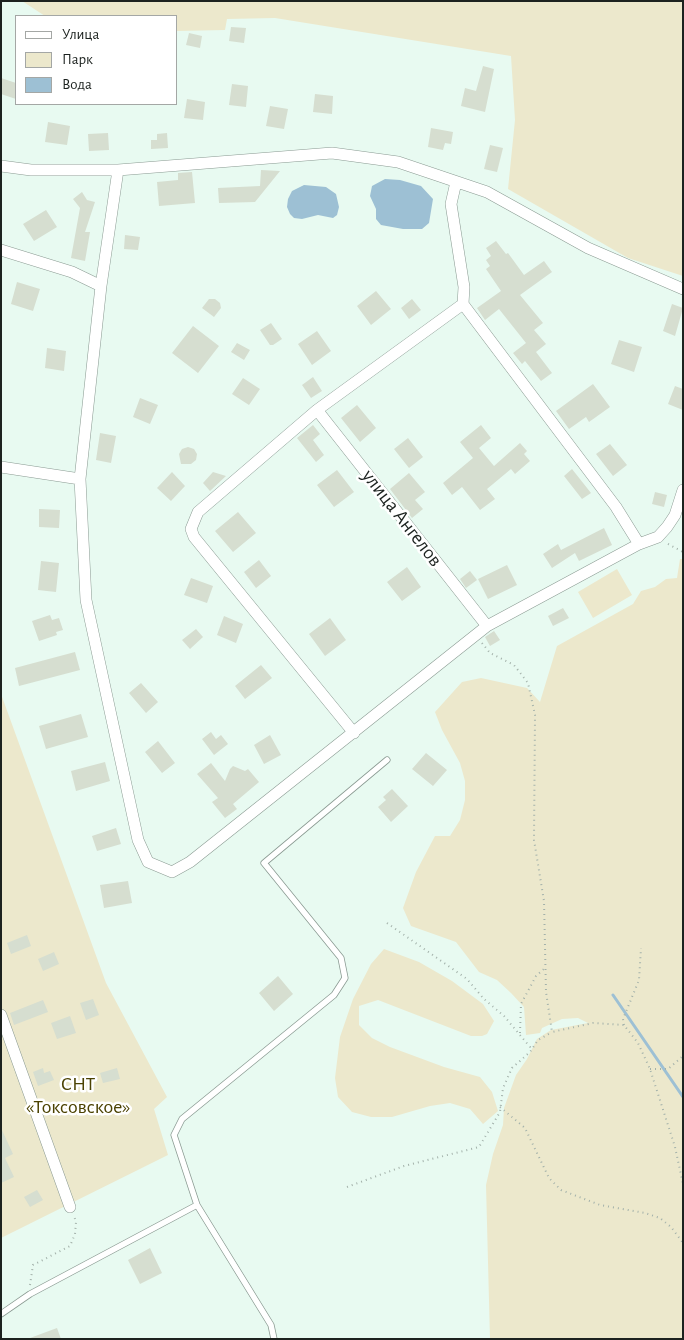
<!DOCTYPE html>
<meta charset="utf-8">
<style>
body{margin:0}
#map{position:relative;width:684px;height:1340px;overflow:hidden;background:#e8faf1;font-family:"Alegreya Sans",sans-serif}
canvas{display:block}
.frame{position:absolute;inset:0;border:2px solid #1c221f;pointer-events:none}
.legend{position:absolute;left:15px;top:15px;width:162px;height:90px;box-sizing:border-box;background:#fff;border:1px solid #a4a7a5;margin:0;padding:6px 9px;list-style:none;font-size:15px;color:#1c221f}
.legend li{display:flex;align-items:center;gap:10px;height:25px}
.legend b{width:25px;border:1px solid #a4a7a5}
</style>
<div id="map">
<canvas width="684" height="1340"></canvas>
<div class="frame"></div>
<ul class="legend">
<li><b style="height:6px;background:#fff"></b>Улица</li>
<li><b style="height:14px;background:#ece8cc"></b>Парк</li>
<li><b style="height:14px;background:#9dc0d4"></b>Вода</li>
</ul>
</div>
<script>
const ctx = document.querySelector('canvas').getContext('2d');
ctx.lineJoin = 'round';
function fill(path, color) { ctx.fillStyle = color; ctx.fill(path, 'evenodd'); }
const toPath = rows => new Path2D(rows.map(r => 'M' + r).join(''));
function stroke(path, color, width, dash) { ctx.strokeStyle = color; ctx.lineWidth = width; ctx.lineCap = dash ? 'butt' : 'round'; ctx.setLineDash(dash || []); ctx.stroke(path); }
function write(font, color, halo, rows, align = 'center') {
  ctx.font = font + ' "Alegreya Sans",sans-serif'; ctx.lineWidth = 5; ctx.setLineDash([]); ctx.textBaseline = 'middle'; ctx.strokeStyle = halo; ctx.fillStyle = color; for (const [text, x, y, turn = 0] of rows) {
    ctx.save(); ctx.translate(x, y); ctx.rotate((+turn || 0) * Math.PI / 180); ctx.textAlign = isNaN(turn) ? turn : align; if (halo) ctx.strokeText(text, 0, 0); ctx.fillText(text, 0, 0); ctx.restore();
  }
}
fill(toPath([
 [22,1,683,1,683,276,628,258,508,189,515,120,511,56,275,18,227,19,225,30,176,31,176,16,45,16],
 [680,559,683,559,683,1339,490,1339,486,1185,493,1154,503,1125,504,1108,516,1075,527,1059,537,1039,551,1030,588,1023,578,1018,562,1019,542,1028,540,1033,526,1035,524,1007,511,993,497,980,479,972,456,942,411,926,403,908,416,872,435,836,450,836,460,820,465,800,465,781,460,763,442,730,435,712,462,682,481,678,527,688,540,702,557,646,633,604,641,591,655,587,666,579,677,578],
 [617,569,632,595,593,618,578,592],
 [1,694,106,983,167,1097,154,1109,168,1155,1,1238],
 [384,949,419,962,452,981,483,1004,494,1021,487,1034,482,1036,471,1036,378,1000,359,1006,359,1025,372,1038,390,1047,444,1067,480,1077,492,1092,498,1111,483,1124,470,1109,450,1103,430,1106,392,1117,371,1117,352,1112,338,1097,335,1078,340,1037,353,999,371,964]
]), '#ece8cc');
fill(toPath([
 [385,179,400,180,421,186,433,199,429,223,422,229,403,229,381,225,376,219,376,209,370,196,372,186],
 [304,185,326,187,336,194,339,207,337,215,333,218,318,215,302,219,294,218,290,214,287,207,288,199,292,191]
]), '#9dc0d4');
stroke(toPath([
 [613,995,683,1097]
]), '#9dc0d4', 3);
fill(toPath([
 [231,27,246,28,244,43,229,41],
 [189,33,202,36,200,48,186,45],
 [483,66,494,69,485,112,461,106,465,88,476,91],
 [1,78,16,83,16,99,1,94],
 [232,84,248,86,246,107,229,105],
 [315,94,333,96,332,114,313,112],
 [187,99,205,102,203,120,184,118],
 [270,106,288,109,284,129,266,126],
 [48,122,70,126,67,145,45,142],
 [431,128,453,132,451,144,445,143,443,150,428,147],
 [108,133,109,150,89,151,88,134],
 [167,133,168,148,151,149,151,140,157,140,157,134],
 [490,145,503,148,497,172,484,169],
 [261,170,280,171,255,202,219,203,218,188,260,186],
 [192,172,195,203,159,206,157,182,178,180,178,173],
 [82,192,87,200,95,202,85,232,90,232,85,261,71,258,80,208,73,199],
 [46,210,57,227,34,241,23,224],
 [125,235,140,237,138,250,124,249],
 [496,241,506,254,508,253,524,275,544,261,552,272,520,295,543,323,534,330,546,344,536,352,552,373,541,381,525,361,522,364,513,353,526,343,499,309,485,320,477,308,501,291,486,269,490,266,486,260,491,256,486,248],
 [17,282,40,289,33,311,11,304],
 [376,291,391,309,371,325,357,306],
 [209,299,215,299,220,303,221,308,214,317,202,308],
 [412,299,421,310,409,319,401,308],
 [672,304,683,308,675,336,663,331],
 [271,323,282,339,273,345,270,345,260,330],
 [193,326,219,346,198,373,172,353],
 [317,331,331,351,312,365,298,344],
 [619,340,642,347,634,372,611,364],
 [237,343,250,350,244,360,231,352],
 [47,348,66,351,64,371,45,368],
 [313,377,322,391,311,398,302,385],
 [243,378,260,389,249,405,232,394],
 [593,384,610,407,589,422,586,417,569,429,556,411],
 [675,386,683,389,683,410,668,404],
 [140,398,158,405,150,424,133,417],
 [357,405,376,428,360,442,341,418],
 [313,425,320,434,313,440,324,455,316,462,297,438],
 [481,425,491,438,479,448,494,466,520,443,527,451,524,454,530,461,515,474,511,469,487,489,495,499,480,510,462,487,452,495,443,483,473,458,460,442],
 [100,433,116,436,111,463,96,460],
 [408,438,423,457,409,468,394,449],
 [610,444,627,465,613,476,596,454],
 [188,447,194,449,197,454,196,460,191,464,181,464,179,454,182,449],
 [572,469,591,493,582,499,564,476],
 [337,470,354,492,334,507,317,485],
 [172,472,185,486,171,501,157,488],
 [213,472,226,476,210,491,203,483],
 [409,473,425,492,415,500,423,509,412,518,390,489],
 [655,492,667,495,664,507,652,504],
 [39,509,60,510,59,528,39,527],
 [238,512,256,533,233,552,215,531],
 [604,528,612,545,579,561,575,553,552,568,543,554,558,544,561,550],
 [259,560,271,576,256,588,244,572],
 [41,561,59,563,56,592,38,590],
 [507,565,517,585,488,599,478,579],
 [407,567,421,587,402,601,387,582],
 [470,571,477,580,466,588,460,579],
 [191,578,213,586,207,603,184,595],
 [563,608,569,618,553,626,548,616],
 [50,615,52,620,59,618,63,630,56,632,57,635,39,641,32,621],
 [224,616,243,624,236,643,217,635],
 [330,618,346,640,325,656,309,634],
 [196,629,203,637,190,649,182,640],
 [494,631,500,640,490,646,485,637],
 [75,652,80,670,19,686,15,668],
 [261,665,272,678,245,699,235,686],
 [141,683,158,702,146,713,129,693],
 [81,714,88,737,46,749,39,726],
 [211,732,216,739,221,735,228,744,214,755,202,739],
 [270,735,281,755,264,764,254,745],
 [158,741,175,763,162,773,145,752],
 [426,753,447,770,433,786,412,769],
 [105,762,110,781,76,791,71,771],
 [211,763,225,781,230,769,233,766,245,771,248,769,259,782,233,804,237,809,225,818,212,802,218,798,197,774],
 [392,789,408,806,391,822,378,807,386,800,383,797],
 [116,828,121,844,97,851,92,836],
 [128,881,132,903,104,908,100,885],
 [27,935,31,946,11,954,7,943],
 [54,952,59,964,43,971,38,959],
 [278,976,293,994,274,1011,259,993],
 [93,999,99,1015,86,1020,80,1003],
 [43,1000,48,1012,14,1025,10,1013],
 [70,1016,76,1033,57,1039,51,1023],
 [43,1068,44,1073,50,1071,54,1080,38,1086,33,1072],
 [117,1068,120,1079,103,1083,100,1073],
 [1,1128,13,1154,5,1158,14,1177,1,1183],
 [37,1190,43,1200,30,1207,24,1197],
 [150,1248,162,1273,140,1284,128,1260],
 [57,1328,61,1339,31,1339,30,1338]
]), '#d6ded0');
const lane = toPath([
 [1,1314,30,1294,197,1205],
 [274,1339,271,1325,197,1205,174,1135,182,1119,334,995,345,978,341,958,264,863,387,760]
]);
const street = toPath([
 [1,166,31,170,118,170,332,153,398,162,487,192,588,248,683,289],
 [118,170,101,286,80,479,86,600,138,840,148,862,172,872,190,862,487,626,639,544],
 [456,182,451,204,464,287,463,304],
 [1,250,72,272,101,286],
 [317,410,487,626],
 [1,467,80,479],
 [354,733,194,537,191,529,198,512,317,410,463,304,616,507,639,544,658,537,667,527,675,515,683,490],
 [1,1015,70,1207]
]);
stroke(lane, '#8a9a92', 7);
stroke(street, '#8a9a92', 12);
stroke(toPath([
 [668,544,683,552],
 [482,643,490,653,514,665,528,683,535,715,534,840,544,901,546,992,552,1032,593,1023,624,1025,638,1043,650,1069,675,1147,683,1184],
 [387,923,467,979,484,999,504,1016,530,1047,530,1050],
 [624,1025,623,1019,639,980,641,948],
 [520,1033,521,1004,536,976,545,968],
 [650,1069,668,1069,683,1056],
 [500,1107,525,1128,549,1178,561,1190,600,1205,645,1213,660,1218,671,1227,683,1243],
 [347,1187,404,1166,479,1147,500,1112,503,1088,512,1068,530,1052,538,1040,552,1032],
 [30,1285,33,1265,70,1246,75,1234,76,1222,74,1216]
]), '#a3b1aa', 2, [1, 4]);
stroke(lane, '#fff', 5.5);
stroke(street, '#fff', 11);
write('20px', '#1c221f', '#fff', [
 ["улица Ангелов",402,518,52]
]);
write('20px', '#4b4202', '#fff', [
 ["СНТ",78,1084],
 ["«Токсовское»",78,1107]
]);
</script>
